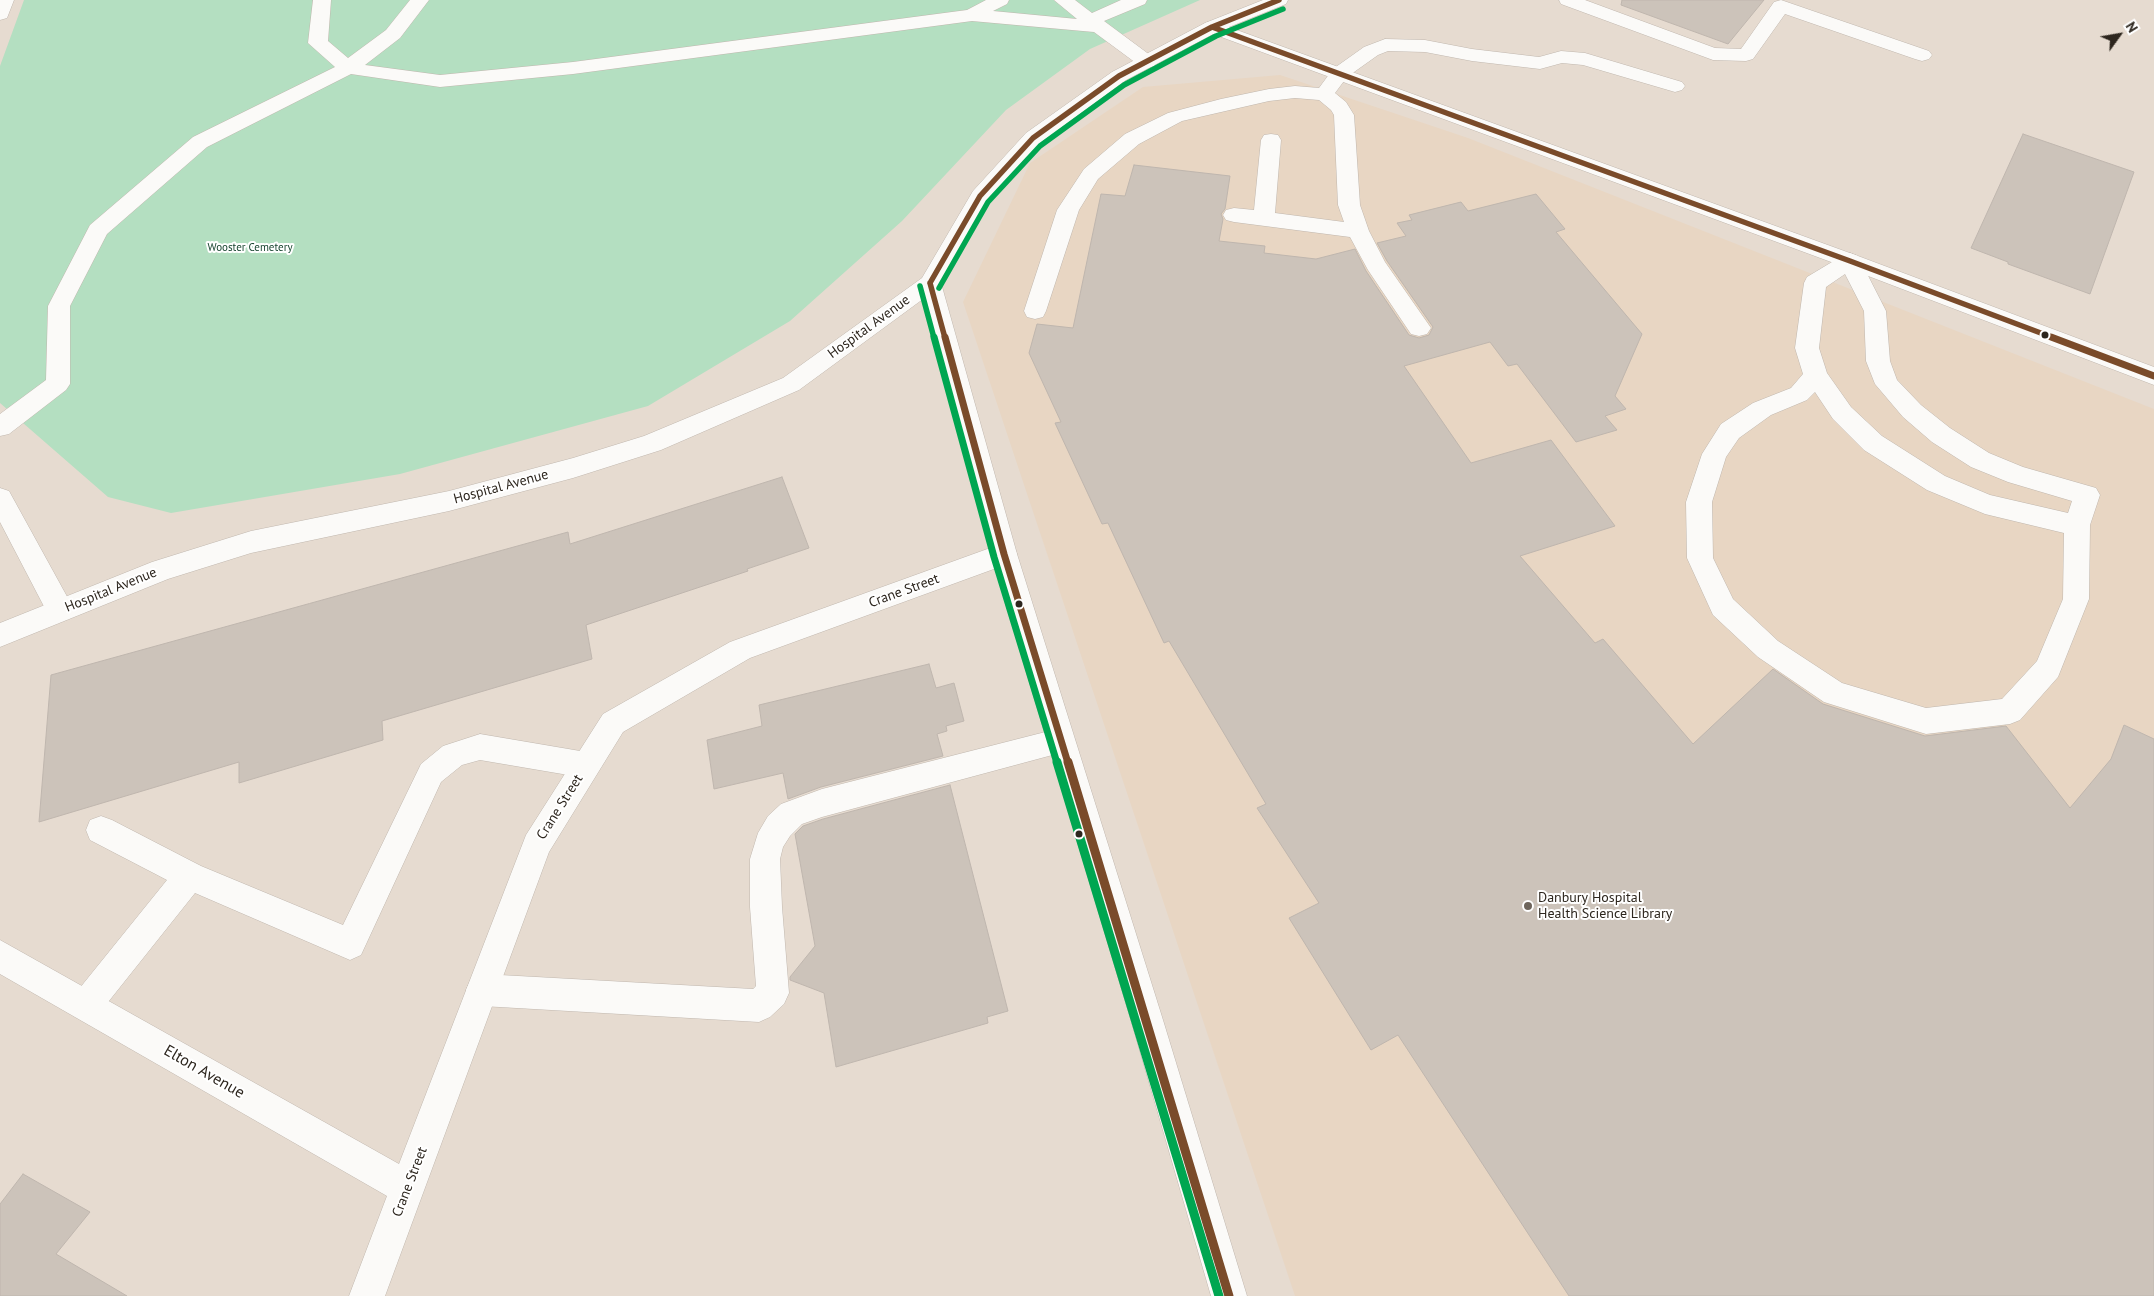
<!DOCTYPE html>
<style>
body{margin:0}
#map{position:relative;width:2154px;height:1296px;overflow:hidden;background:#e6dbd0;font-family:"PT Sans",sans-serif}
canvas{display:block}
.north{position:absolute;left:2094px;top:10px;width:50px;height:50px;-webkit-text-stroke:4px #fff;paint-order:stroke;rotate:58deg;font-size:14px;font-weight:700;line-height:20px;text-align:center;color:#2d261e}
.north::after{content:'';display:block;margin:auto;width:18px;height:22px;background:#2d261e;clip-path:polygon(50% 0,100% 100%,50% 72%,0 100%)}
</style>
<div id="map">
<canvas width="2154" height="1296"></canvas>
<div class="north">N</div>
</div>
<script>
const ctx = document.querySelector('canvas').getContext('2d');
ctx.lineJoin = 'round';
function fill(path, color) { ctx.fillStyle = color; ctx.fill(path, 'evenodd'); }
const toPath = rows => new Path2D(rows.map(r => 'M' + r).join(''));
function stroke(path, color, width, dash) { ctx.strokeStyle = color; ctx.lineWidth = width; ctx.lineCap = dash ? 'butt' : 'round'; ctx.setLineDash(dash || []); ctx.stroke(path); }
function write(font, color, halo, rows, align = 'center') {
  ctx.font = font + ' "PT Sans",sans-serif'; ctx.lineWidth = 4; ctx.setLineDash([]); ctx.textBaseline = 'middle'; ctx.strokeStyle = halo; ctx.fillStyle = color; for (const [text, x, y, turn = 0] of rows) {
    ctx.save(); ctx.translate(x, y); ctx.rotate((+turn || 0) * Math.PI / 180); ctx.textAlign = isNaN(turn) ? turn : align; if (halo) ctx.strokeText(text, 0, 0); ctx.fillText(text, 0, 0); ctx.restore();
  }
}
fill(toPath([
 [1280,75,1468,138,2154,409,2154,1296,1295,1296,963,302,1030,163,1143,87]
]), '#e8d6c3');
fill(toPath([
 [24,0,1200,0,1090,49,1006,110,902,221,790,321,648,406,400,474,171,513,108,497,0,403,0,66]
]), '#b4dfc1');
const building = toPath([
 [1622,0,1764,0,1728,44,1621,5,1622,0],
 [2023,134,2134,172,2090,294,2008,264,2008,262,1971,248,2023,134],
 [1134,165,1230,176,1225,209,1221,214,1223,219,1219,241,1265,246,1264,253,1316,259,1355,249,1366,271,1409,335,1419,338,1429,335,1433,327,1387,261,1377,243,1406,236,1397,223,1412,220,1409,215,1461,202,1468,211,1536,194,1565,229,1556,232,1642,334,1615,396,1626,409,1605,416,1617,430,1576,442,1517,364,1508,366,1490,342,1404,366,1471,463,1551,440,1615,526,1520,556,1595,643,1603,639,1693,744,1773,669,1823,704,1925,736,2006,726,2070,808,2111,759,2124,725,2154,739,2154,1296,1569,1296,1398,1035,1371,1050,1289,918,1319,903,1257,808,1266,804,1169,641,1164,643,1108,523,1102,524,1055,423,1061,422,1029,353,1037,324,1073,328,1101,194,1125,196,1134,165],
 [782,477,809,548,747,569,748,571,586,625,592,659,382,721,383,740,239,783,239,762,39,822,51,675,568,532,570,544,782,477],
 [929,664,936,688,954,683,964,721,946,726,947,731,937,734,943,756,821,787,788,799,783,773,714,789,707,740,762,726,759,705,929,664],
 [950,785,1008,1011,987,1017,988,1023,836,1067,824,993,790,980,790,977,815,946,795,834,803,826,823,819,950,785],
 [23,1174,90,1212,56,1254,127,1296,0,1296,0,1204,23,1174]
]);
fill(building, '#ccc3ba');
stroke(building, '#bfb6ae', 1);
const service = toPath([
 [313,0,331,0,328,41,348,58,386,30,410,0,429,0,400,38,365,65,440,75,573,62,967,10,986,0,1009,0,1007,4,993,11,1077,19,1054,0,1075,0,1092,13,1121,0,1147,0,1145,4,1104,21,1154,58,1157,62,1154,66,1147,68,1140,66,1094,32,972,21,573,74,440,87,351,74,207,147,107,234,70,306,70,384,66,390,9,434,0,436,0,414,46,380,48,306,90,225,193,137,335,67,308,43,313,0],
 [1559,0,1585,0,1715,48,1741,49,1774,2,1781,0,1929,51,1932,55,1929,59,1922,61,1915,59,1785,14,1753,59,1746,61,1713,60,1561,4,1559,0],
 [1385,39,1425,40,1472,49,1539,57,1561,51,1585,53,1682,82,1685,86,1682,90,1675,92,1583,65,1562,63,1540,69,1472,61,1425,52,1388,51,1378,55,1347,77,1335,93,1346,102,1354,115,1360,205,1369,231,1385,262,1431,328,1427,334,1419,336,1411,334,1368,270,1350,237,1234,222,1226,220,1223,215,1226,210,1234,208,1254,210,1261,140,1264,135,1271,134,1278,135,1281,140,1275,213,1344,222,1338,205,1334,115,1331,110,1319,100,1295,98,1269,101,1182,121,1139,144,1098,179,1079,210,1046,311,1043,317,1035,319,1027,317,1024,311,1057,210,1084,169,1125,134,1168,113,1221,99,1269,89,1295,86,1319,88,1333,69,1364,47,1385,39],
 [1850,253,1858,256,1886,311,1890,361,1897,380,1921,405,1950,428,1989,453,2023,467,2096,488,2100,495,2090,525,2089,599,2058,677,2020,720,2010,724,1926,734,1824,702,1758,657,1713,615,1687,558,1686,502,1702,454,1721,424,1753,403,1791,388,1803,374,1795,348,1804,283,1807,277,1842,256,1850,253],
 [1845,274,1864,311,1866,361,1875,384,1903,417,1932,442,1971,467,2008,482,2072,501,2068,513,1990,495,1945,476,1882,436,1851,407,1827,373,1819,348,1826,287,1845,274],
 [1815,392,1833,419,1864,450,1927,490,1985,514,2064,533,2063,599,2037,661,2002,699,1926,708,1842,683,1778,641,1733,599,1713,558,1712,502,1726,457,1739,438,1771,415,1807,400,1815,392],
 [1061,728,1071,732,1075,741,1071,750,822,817,802,824,790,836,783,847,780,859,782,907,789,993,784,1004,770,1017,759,1022,482,1006,471,1001,466,990,471,979,482,974,753,989,756,986,750,907,750,859,758,833,768,816,781,804,822,789,1061,728],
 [480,734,586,752,596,756,601,765,596,774,586,778,480,760,462,765,441,782,361,955,350,960,195,893,97,1016,86,1021,75,1016,70,1005,75,994,167,880,90,840,86,830,90,820,101,816,112,820,201,866,343,925,421,764,443,746,480,734]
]);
const minor = toPath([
 [0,0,14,0,7,18,0,20,0,0],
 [1212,21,1858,256,2154,367,2154,385,1842,266,1205,31,1203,27,1205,23,1212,21],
 [0,488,9,491,70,602,73,610,70,618,60,621,50,618,0,522,0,488],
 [1004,543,1013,546,1017,554,1013,562,750,658,623,732,549,852,385,1296,349,1296,387,1196,0,974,0,940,399,1164,526,835,603,714,730,642,1004,543]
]);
const tertiary = toPath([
 [1263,0,1288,0,1286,4,1219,31,1126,80,1040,143,988,200,941,283,1017,554,1163,1020,1247,1296,1211,1296,1131,1020,991,554,923,299,799,390,661,450,573,478,449,511,251,553,168,579,0,647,0,623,152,562,251,531,449,491,573,458,644,436,783,378,922,278,973,191,1026,133,1112,72,1205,23,1263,0]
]);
stroke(service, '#c0b7ae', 1);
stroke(minor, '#c0b7ae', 1);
stroke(tertiary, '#c0b7ae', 1);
fill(service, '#fbfaf8');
fill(minor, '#fbfaf8');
fill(tertiary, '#fbfaf8');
stroke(toPath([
 [1212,27,1850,261,2054,338],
 [930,283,945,338],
 [930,283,980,196,1033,138,1119,76,1212,27,1279,0]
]), '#7a4b2a', 5.5);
stroke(toPath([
 [945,337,1004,554,1068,763],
 [2051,337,2154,376]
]), '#7a4b2a', 7);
stroke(toPath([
 [1068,762,1229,1296]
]), '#7a4b2a', 9);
stroke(toPath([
 [920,286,934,338],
 [939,288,988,202,1040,146,1124,85,1216,36,1283,9]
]), '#00a651', 5.5);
stroke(toPath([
 [934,337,994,557,1057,763]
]), '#00a651', 7);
stroke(toPath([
 [1057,762,1219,1296]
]), '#00a651', 9);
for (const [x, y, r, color] of [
 [2045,335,4.5,"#2d261e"],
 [1019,604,4.5,"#2d261e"],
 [1079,834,4.5,"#2d261e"],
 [1528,906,5,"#6e655c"]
]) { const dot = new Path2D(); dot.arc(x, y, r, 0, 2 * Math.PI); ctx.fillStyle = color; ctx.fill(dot); stroke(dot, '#fff', 2); }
write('11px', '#17442f', '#fff', [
 ["Wooster Cemetery",250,248]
]);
write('14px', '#2d261e', '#fff', [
 ["Hospital Avenue",869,327,-36],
 ["Hospital Avenue",501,487,-15],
 ["Hospital Avenue",111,590,-22],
 ["Crane Street",904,591,-20],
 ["Crane Street",560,807,-58],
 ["Crane Street",410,1182,-69]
]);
write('14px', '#2d261e', '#fff', [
 ["Danbury Hospital",1538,898],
 ["Health Science Library",1538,914]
], 'left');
write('16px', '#2d261e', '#fff', [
 ["Elton Avenue",204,1072,30]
]);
</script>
